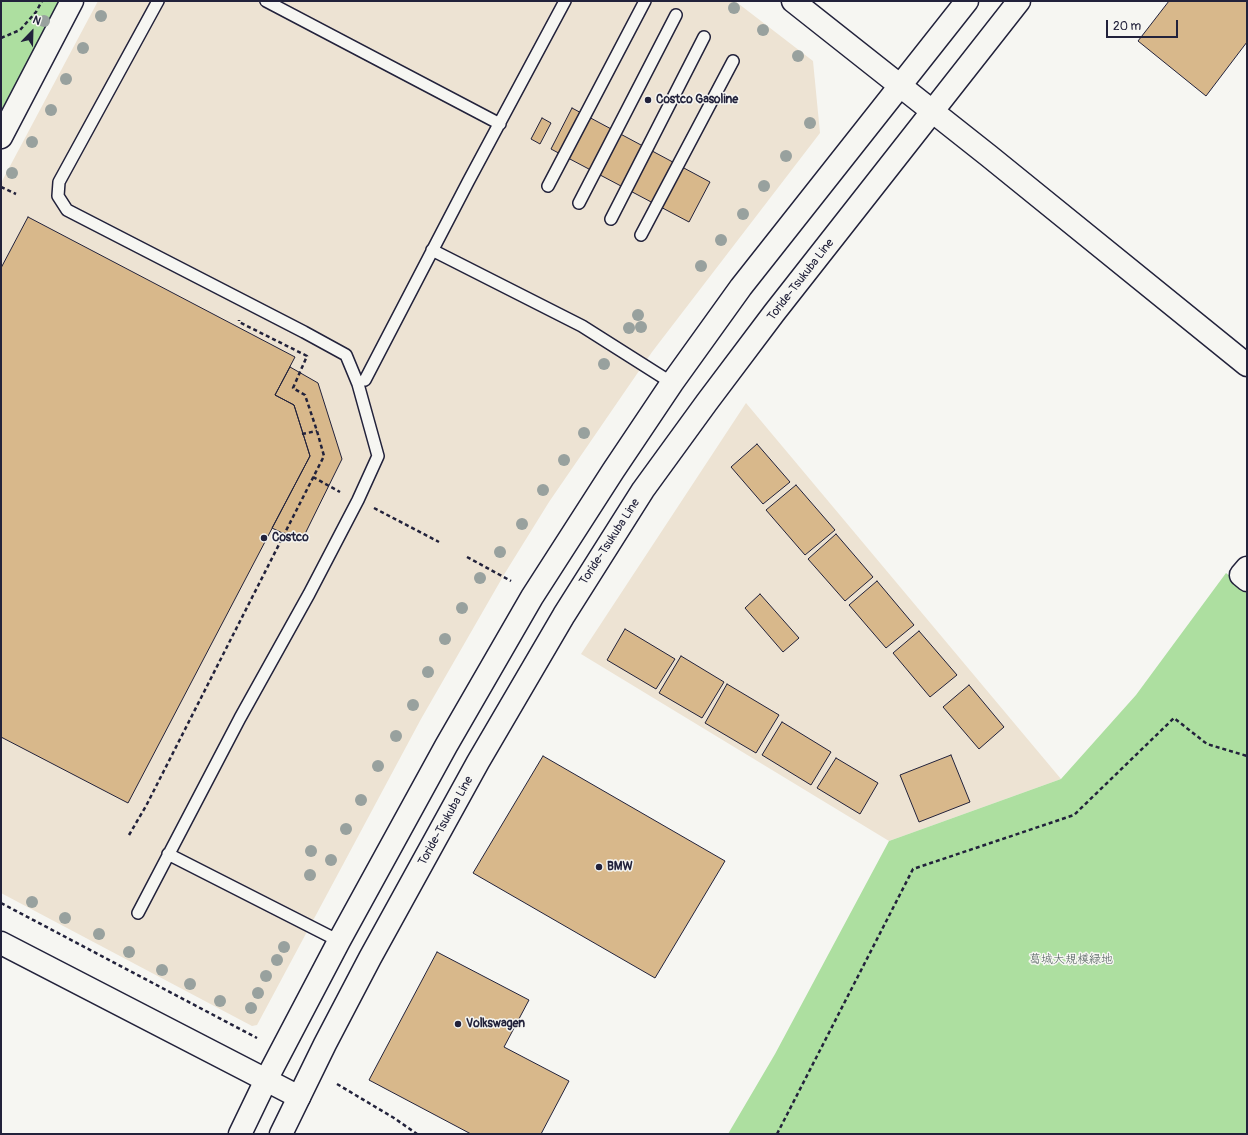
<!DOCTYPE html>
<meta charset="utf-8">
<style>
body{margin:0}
#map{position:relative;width:1248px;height:1135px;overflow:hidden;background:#f6f6f2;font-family:Pangolin,sans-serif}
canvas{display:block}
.frame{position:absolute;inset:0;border:2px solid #22223b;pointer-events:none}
.north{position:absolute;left:12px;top:12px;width:40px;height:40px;-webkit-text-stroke:3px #f6f6f2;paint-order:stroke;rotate:23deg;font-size:11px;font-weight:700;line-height:16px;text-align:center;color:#22223b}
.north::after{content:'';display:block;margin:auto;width:14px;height:18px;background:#22223b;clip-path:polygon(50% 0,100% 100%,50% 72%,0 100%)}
.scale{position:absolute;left:1106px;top:20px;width:72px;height:18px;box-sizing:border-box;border:2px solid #22223b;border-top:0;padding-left:5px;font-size:12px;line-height:14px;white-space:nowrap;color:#22223b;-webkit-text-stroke:3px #f6f6f2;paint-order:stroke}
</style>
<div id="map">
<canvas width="1248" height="1135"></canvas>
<div class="frame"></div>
<div class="north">N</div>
<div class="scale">20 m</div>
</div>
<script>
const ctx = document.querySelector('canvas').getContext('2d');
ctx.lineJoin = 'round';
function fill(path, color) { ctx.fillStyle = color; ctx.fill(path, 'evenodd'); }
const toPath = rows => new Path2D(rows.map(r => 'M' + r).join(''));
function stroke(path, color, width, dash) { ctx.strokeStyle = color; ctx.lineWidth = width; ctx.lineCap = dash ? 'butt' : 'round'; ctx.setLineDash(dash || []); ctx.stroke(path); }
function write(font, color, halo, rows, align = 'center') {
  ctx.font = font + ' Pangolin,"Klee One",sans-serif'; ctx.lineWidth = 3; ctx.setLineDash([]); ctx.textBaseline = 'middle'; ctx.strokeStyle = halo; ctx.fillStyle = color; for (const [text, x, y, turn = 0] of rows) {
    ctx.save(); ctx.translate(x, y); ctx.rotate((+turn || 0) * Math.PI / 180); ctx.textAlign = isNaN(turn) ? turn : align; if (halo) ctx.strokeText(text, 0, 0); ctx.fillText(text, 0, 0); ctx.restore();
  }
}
fill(toPath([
 [98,1,735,1,813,61,820,133,652,352,549,502,505,573,421,719,257,1025,252,1026,1,893,1,183],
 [746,403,1061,779,889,841,581,654]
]), '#ede3d3');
fill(toPath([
 [1,1,59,1,1,111],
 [1226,573,1247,590,1247,1134,728,1134,775,1054,889,841,1061,779,1136,695]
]), '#addfa0');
const building = toPath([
 [1169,1,1247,1,1247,42,1206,96,1138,41,1169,1],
 [572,108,710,182,689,222,551,149,572,108],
 [542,118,551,123,540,144,531,139,542,118],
 [28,217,295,357,275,395,294,405,310,456,128,803,1,737,1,268,28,217],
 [290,367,318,383,342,459,301,542,272,528,310,456,294,405,275,395,290,367],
 [757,444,790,482,763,504,731,467,757,444],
 [796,485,835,530,805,555,766,510,796,485],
 [836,534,873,577,845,601,808,559,836,534],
 [877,581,914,625,886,648,849,605,877,581],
 [760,594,799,638,783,652,745,608,760,594],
 [625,629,675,659,656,689,607,660,625,629],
 [919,631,957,675,930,697,893,653,919,631],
 [681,656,724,682,702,718,659,693,681,656],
 [727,684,779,715,756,753,705,723,727,684],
 [969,685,1004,727,979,749,943,707,969,685],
 [782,722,831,752,811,785,762,755,782,722],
 [951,755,970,802,919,822,900,775,951,755],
 [543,756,725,861,655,978,473,873,543,756],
 [836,758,878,783,860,814,817,788,836,758],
 [437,952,529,1000,504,1047,569,1081,541,1134,471,1134,369,1080,437,952]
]);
fill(building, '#d8b88b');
stroke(building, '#22223b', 1);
const service = toPath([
 [266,1,500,124],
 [548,186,645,1],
 [579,203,676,15],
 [611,219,704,37],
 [641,235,733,61],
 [432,250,582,326,672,383],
 [365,380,468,182,565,1],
 [168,854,339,941],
 [138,913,240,718,309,594,358,500,378,456,358,384,346,355,304,332,67,210,58,196,59,182,158,1]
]);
const minor = toPath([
 [1,137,72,1],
 [1247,568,1241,575,1247,580]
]);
const tertiary = toPath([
 [793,1,989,156,1247,365],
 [1,943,299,1097]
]);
const primary = toPath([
 [240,1134,266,1080,339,941,446,746,532,597,613,471,672,383,741,287,967,1],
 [281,1134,325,1044,370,958,478,762,564,615,643,490,707,402,774,313,1019,1]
]);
stroke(service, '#22223b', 14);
stroke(minor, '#22223b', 25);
stroke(tertiary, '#22223b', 25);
stroke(primary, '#22223b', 25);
stroke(toPath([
 [1,38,20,30,36,12,42,1],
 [1,187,16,194],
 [302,434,317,431],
 [313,477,340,492],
 [374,508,439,542],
 [467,557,511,581],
 [129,835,146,806,324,456,317,431,305,395,293,388,307,356,239,322,239,320],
 [1,903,257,1038],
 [337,1084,394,1118,417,1134],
 [777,1134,913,869,1074,815,1174,718,1207,744,1247,756]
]), '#22223b', 2.5, [4, 3]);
stroke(service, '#f6f6f2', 11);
stroke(minor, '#f6f6f2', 22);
stroke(tertiary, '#f6f6f2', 22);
stroke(primary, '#f6f6f2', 22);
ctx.fillStyle = '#98a19e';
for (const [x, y] of [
 [734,8],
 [101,16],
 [44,21],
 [763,30],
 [83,48],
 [798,56],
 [66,79],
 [51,110],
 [810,123],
 [32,142],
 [786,156],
 [12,173],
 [764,186],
 [743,214],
 [721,240],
 [701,266],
 [638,315],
 [641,327],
 [629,328],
 [604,364],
 [584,433],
 [564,460],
 [543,490],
 [522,524],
 [500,552],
 [480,578],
 [462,608],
 [445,639],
 [428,672],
 [413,705],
 [396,736],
 [378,766],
 [361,800],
 [346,829],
 [311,851],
 [331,860],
 [310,875],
 [32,902],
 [65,918],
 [99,934],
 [284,947],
 [129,952],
 [277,960],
 [162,970],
 [266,976],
 [190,984],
 [258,993],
 [220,1001],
 [251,1008]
]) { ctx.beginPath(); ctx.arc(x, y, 6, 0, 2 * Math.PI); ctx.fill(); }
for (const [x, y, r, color] of [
 [648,100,4,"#22223b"],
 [264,538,4,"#22223b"],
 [599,867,4,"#22223b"],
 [458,1024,4,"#22223b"]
]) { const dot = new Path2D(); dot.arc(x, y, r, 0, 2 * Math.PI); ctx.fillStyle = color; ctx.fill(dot); stroke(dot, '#f6f6f2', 1.5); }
write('bold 12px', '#22223b', '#f6f6f2', [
 ["Costco Gasoline",656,100],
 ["Costco",272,538],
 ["BMW",607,867],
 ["Volkswagen",466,1024]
], 'left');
write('12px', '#22223b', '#f6f6f2', [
 ["Toride-Tsukuba Line",801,280,-52],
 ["Toride-Tsukuba Line",610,542,-57],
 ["Toride-Tsukuba Line",446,821,-61]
]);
write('12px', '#4c5b59', '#f6f6f2', [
 ["葛城大規模緑地",1071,960]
]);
</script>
